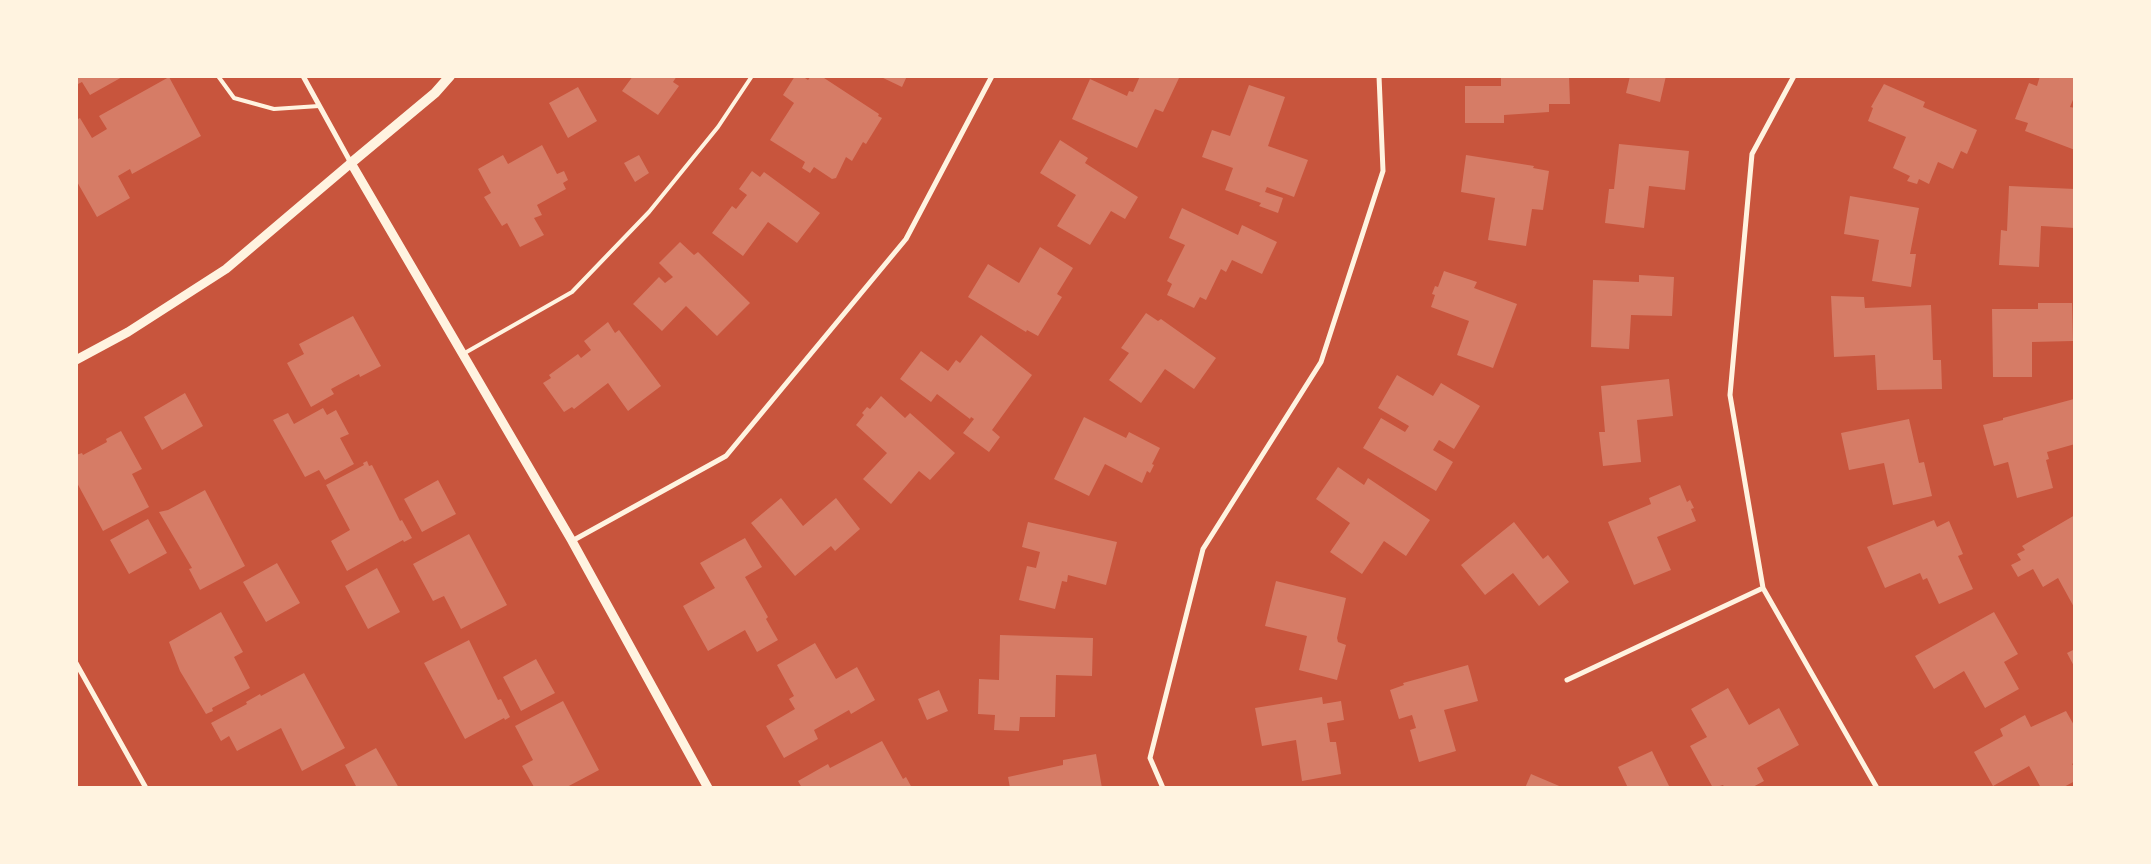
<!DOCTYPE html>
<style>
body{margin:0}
#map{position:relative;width:2151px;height:864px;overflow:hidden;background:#c8553d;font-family:Mulish,sans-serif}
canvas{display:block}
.frame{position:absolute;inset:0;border:78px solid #fff3e0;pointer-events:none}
</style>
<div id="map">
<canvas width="2151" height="864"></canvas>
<div class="frame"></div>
</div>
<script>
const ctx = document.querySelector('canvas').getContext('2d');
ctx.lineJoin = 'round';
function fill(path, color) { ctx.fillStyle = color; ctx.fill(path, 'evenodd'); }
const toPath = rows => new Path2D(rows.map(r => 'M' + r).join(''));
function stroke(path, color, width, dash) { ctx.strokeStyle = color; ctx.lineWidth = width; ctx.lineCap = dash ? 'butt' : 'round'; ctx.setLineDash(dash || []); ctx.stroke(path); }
fill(toPath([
 [76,76,124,76,90,95,82,82,76,85],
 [633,76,677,76,673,82,679,86,658,115,622,91],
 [795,76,802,76,808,80,811,76,821,76,879,114,878,116,882,118,866,144,863,142,852,161,846,157,836,178,832,179,814,167,810,173,802,168,805,162,770,140,794,103,783,95],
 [879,76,907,76,902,87],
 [1140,76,1174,76,1179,78,1163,112,1155,109,1137,148,1072,119,1090,79,1127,96,1129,91,1133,92],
 [1501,76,1569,76,1570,104,1549,104,1549,112,1504,115,1504,123,1465,123,1465,86,1501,86],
 [1630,76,1666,76,1660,102,1626,93],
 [2040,76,2075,76,2075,95,2070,107,2075,108,2075,150,2025,131,2028,123,2015,119,2029,83,2037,86],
 [169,77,201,136,132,174,130,169,118,176,130,198,97,217,76,180,76,120,80,118,92,138,107,129,99,116],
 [1884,84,1925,102,1923,107,1977,130,1967,154,1961,151,1953,169,1938,162,1929,184,1919,179,1917,184,1907,181,1910,176,1893,168,1906,137,1868,121,1873,108,1871,107],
 [1249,85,1285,97,1268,146,1308,160,1294,197,1267,187,1265,192,1283,198,1278,213,1259,206,1261,203,1225,190,1233,168,1202,157,1212,130,1230,136],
 [578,87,597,121,568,138,549,103],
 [1060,140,1088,158,1085,163,1138,197,1125,219,1111,211,1090,245,1057,226,1076,195,1040,173],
 [1619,144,1689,151,1685,190,1649,186,1644,228,1605,223,1609,189,1614,189],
 [542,145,557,174,564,171,568,180,563,183,566,189,537,205,542,215,534,218,544,235,520,247,507,223,502,226,484,197,491,193,478,169,503,155,508,164],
 [639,155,649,173,635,182,624,163],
 [1466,155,1534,166,1533,168,1549,171,1543,210,1532,209,1526,246,1488,240,1495,198,1461,192],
 [752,171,760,177,764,172,820,213,797,243,768,222,743,256,712,233,732,206,736,209,747,195,739,189],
 [2009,186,2075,189,2075,228,2041,226,2039,267,1999,265,2001,230,2007,231],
 [1850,196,1919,208,1910,254,1916,254,1911,287,1872,281,1879,240,1844,234],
 [1182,208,1238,235,1242,225,1277,242,1262,274,1232,260,1226,272,1221,269,1206,300,1200,297,1194,308,1167,295,1172,284,1167,281,1185,245,1169,238],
 [680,242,694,255,698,252,750,303,717,336,686,306,662,331,633,304,659,277,665,283,673,277,659,263],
 [1040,247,1073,268,1057,294,1062,297,1038,336,1027,330,1026,332,968,297,988,264,1019,283],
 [1444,271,1477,282,1474,288,1517,304,1493,368,1457,355,1469,321,1431,307,1435,295,1432,294,1435,286,1438,287],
 [1639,275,1674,277,1672,316,1631,315,1629,349,1591,347,1593,280,1639,282],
 [1831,296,1864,297,1865,308,1931,305,1933,360,1941,360,1942,389,1877,390,1875,355,1834,357],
 [2038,303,2072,303,2073,341,2032,342,2032,377,1993,377,1992,309,2038,309],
 [1146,313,1158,321,1161,319,1216,358,1194,389,1165,369,1141,403,1109,380,1129,353,1121,348],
 [353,316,381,366,360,377,359,374,331,389,334,394,311,407,287,363,304,354,299,344],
 [608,322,615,333,619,330,661,386,628,411,608,383,574,409,572,407,564,412,543,383,551,378,549,375,578,354,581,358,591,350,584,341],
 [981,335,1032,375,992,430,1000,437,989,452,963,433,974,419,971,417,970,419,937,394,931,402,900,379,921,351,948,371,956,360,960,363],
 [1397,375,1433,396,1441,383,1480,406,1454,449,1439,440,1433,450,1453,462,1436,491,1363,448,1381,418,1405,432,1409,426,1378,408],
 [1669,379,1673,416,1637,420,1641,462,1603,466,1599,432,1605,432,1601,386],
 [185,393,203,426,162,450,144,417],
 [881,396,905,418,910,413,955,453,930,480,919,471,891,504,863,479,887,453,856,425,864,415,862,413,867,407,870,409],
 [2074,399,2075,444,2047,452,2049,459,2046,460,2053,488,2017,498,2008,462,1994,466,1983,425,2003,420,2003,418],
 [323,408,327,415,336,410,349,434,340,438,354,464,325,480,319,470,305,477,273,420,288,413,294,424],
 [1084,417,1126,438,1129,432,1160,448,1152,464,1154,465,1150,473,1147,471,1142,483,1105,464,1089,496,1054,479],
 [1909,419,1919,463,1924,462,1932,496,1893,505,1884,463,1849,470,1841,433],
 [121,431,142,469,132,474,149,507,103,531,76,481,76,455,82,453,83,455,107,442,106,439],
 [367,461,369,466,372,465,400,521,402,520,412,538,404,542,403,540,347,571,331,541,350,530,326,485,364,465,363,463],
 [1338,467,1364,485,1368,478,1430,520,1406,556,1384,541,1362,574,1330,552,1350,523,1316,499],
 [438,480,456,514,422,532,404,499],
 [1680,485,1687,502,1690,500,1694,508,1691,509,1696,521,1657,537,1671,570,1634,585,1608,522,1651,504,1649,498],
 [205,490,245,566,200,590,189,569,192,568,159,512,168,510],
 [781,498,803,526,836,498,860,529,835,551,831,546,795,576,751,523],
 [2075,515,2075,609,2058,578,2043,587,2033,569,2018,577,2011,565,2021,560,2017,554,2025,550,2022,546],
 [148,519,167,553,129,574,110,540],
 [1934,520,1937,527,1949,521,1963,554,1958,556,1973,589,1939,604,1927,578,1923,580,1920,573,1885,588,1867,547],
 [1028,522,1117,542,1106,585,1068,575,1067,582,1062,581,1055,609,1019,600,1027,566,1036,568,1040,552,1022,547],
 [1514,522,1543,559,1548,555,1569,582,1539,606,1513,573,1485,595,1461,565],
 [469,534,507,605,461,629,444,596,433,601,413,564],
 [745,538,762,567,745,577,768,617,766,619,778,640,757,652,745,630,708,651,683,606,715,588,700,563],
 [277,563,300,603,266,622,243,582],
 [377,568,400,612,368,629,345,586],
 [1276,581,1346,598,1337,638,1338,642,1346,645,1337,680,1299,670,1307,636,1265,626],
 [221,612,243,652,234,657,250,688,212,708,213,711,206,714,180,671,169,642],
 [1994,612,2018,654,2004,662,2019,689,1985,708,1964,671,1934,689,1915,656],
 [1000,635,1093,638,1092,676,1056,675,1055,717,1020,717,1019,731,994,730,995,715,978,714,979,679,999,680],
 [469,640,498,700,501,699,510,717,505,720,504,718,465,739,424,663],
 [815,643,836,679,857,667,875,700,851,714,849,710,814,730,818,739,784,758,766,726,795,709,789,699,794,696,777,665],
 [2075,649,2075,668,2067,653],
 [536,659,555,693,521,711,503,677],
 [1468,665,1478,701,1444,710,1456,751,1419,762,1410,730,1416,728,1412,715,1399,719,1390,690,1404,685,1403,683],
 [304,673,345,748,302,771,281,728,237,751,229,736,221,741,211,723,247,704,246,702,260,694,261,696],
 [1728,688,1749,725,1779,708,1799,745,1757,768,1764,781,1751,788,1725,788,1723,785,1713,788,1690,746,1707,737,1691,709],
 [939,690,948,711,927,720,918,699],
 [1322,697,1323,704,1341,701,1344,720,1327,723,1330,742,1336,742,1341,774,1302,781,1296,740,1262,746,1255,708],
 [563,701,599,770,565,788,534,787,522,766,533,760,515,726],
 [2066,711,2075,727,2075,762,2072,764,2075,768,2075,781,2062,788,2041,788,2029,766,1993,786,1974,752,2003,736,2000,729,2025,715,2031,727],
 [882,741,903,779,906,777,912,788,802,788,798,781,828,764,830,768],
 [376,748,399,788,357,788,345,765],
 [1652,751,1670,788,1628,788,1618,767],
 [1096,754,1102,788,1010,788,1008,777,1063,765,1063,760],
 [1531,774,1564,788,1525,788]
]), '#d67c66');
stroke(toPath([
 [218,76,234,98,274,109,319,106],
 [463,354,572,292,649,212,718,127,752,76]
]), '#fff3e0', 4);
stroke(toPath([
 [303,76,351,163],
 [1794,76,1752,154,1730,395,1763,588,1877,788],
 [572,541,726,456,906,239,992,76],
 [76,663,146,788],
 [1567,680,1763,588],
 [1163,788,1150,758,1203,549,1321,362,1383,171,1379,76]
]), '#fff3e0', 5);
stroke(toPath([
 [76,360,128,332,226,269,351,163,572,541,708,788]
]), '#fff3e0', 9);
stroke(toPath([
 [351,163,435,93,450,76]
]), '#fff3e0', 10);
</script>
